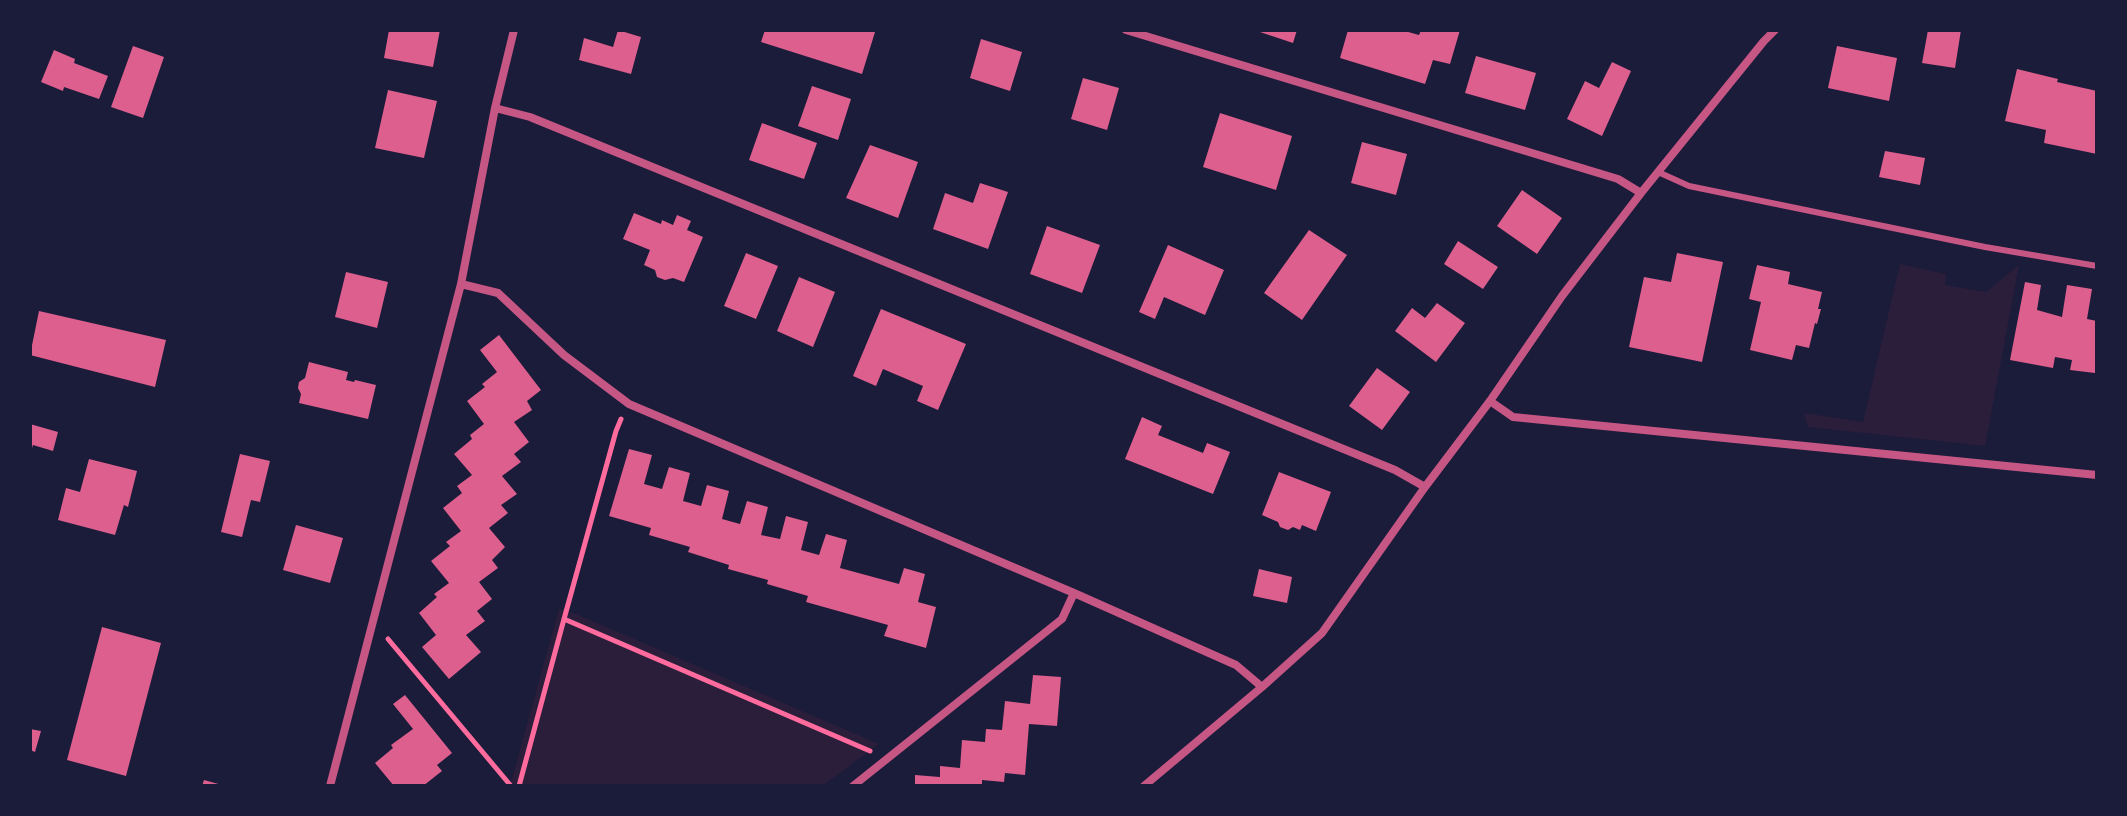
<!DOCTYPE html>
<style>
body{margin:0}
#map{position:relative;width:2127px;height:816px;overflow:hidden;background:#1b1b3a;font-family:"Open Sans",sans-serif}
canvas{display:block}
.frame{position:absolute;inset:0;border:32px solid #1b1b3a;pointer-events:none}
</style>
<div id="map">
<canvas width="2127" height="816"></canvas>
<div class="frame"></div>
</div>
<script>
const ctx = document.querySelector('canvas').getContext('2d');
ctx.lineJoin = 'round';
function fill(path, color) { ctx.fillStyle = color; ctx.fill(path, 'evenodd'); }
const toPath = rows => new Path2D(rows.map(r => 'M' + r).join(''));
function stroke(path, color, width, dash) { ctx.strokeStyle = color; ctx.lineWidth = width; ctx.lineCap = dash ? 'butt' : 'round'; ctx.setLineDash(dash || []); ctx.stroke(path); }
fill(toPath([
 [1900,264,1946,274,1945,285,1986,292,2019,265,1985,446,1808,427,1804,413,1863,422],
 [559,609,576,614,879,744,822,786,510,786]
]), '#2a1e3b');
fill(toPath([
 [389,30,440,30,433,67,384,58],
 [618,30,641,37,631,74,579,60,584,38,613,47],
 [765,30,869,30,875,32,862,74,761,42],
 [1254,30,1297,30,1293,43],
 [1348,30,1401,30,1419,35,1421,30,1460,30,1450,64,1433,60,1425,84,1340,58],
 [1928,30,1961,30,1955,68,1922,63],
 [981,39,1022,52,1010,91,970,78],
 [133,46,164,57,143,118,111,107],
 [1837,46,1897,58,1889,101,1828,88],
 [54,50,75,59,74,63,108,76,99,99,64,87,63,91,41,82],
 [1476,56,1536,73,1525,110,1465,93],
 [1612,62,1631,71,1602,136,1567,119,1585,81,1599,88],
 [2017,69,2058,79,2057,82,2097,91,2097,154,2044,143,2046,130,2005,121],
 [1083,78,1119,88,1107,130,1071,119],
 [812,86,851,99,838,140,798,126],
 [388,90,437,101,424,158,375,148],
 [1220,113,1292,136,1276,190,1203,167],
 [762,123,817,143,804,179,749,160],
 [1362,142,1407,154,1396,195,1351,183],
 [870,145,918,162,898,218,846,198],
 [1885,151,1925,158,1920,185,1879,177],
 [980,183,1008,192,988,249,933,229,945,193,973,203],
 [1522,190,1562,218,1537,254,1497,226],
 [634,213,661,224,662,220,673,225,677,215,691,221,687,230,703,237,684,282,673,278,665,280,657,277,655,270,644,265,650,250,623,239],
 [1047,226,1100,245,1082,293,1030,274],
 [1309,230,1347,255,1302,320,1264,293],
 [1458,241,1498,267,1483,289,1444,264],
 [1168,245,1224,270,1205,315,1164,297,1155,319,1139,312],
 [746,253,778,266,756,319,724,306],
 [1677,253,1723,262,1702,362,1629,347,1644,277,1671,282],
 [1757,265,1790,272,1788,284,1822,292,1818,309,1821,309,1817,324,1815,323,1809,348,1796,345,1792,360,1750,350,1761,302,1749,299],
 [346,272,388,282,377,328,335,317],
 [799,277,835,292,813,347,777,331],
 [2025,282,2041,285,2037,310,2062,317,2067,285,2092,289,2087,319,2097,321,2097,367,2095,373,2070,370,2072,360,2055,357,2053,368,2010,360],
 [1437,303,1465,323,1436,362,1395,331,1412,308,1425,318],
 [881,309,966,344,938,410,917,401,923,386,883,369,876,386,853,376],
 [39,311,166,340,155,387,30,355],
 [499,335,541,390,527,401,532,410,514,422,529,442,514,454,521,462,502,476,517,494,501,505,508,513,489,528,505,547,492,560,498,568,479,582,492,599,477,611,485,621,466,635,481,652,449,679,422,647,436,635,419,613,437,597,434,594,449,583,431,561,450,546,446,542,461,531,443,508,462,493,457,486,472,475,454,454,472,439,470,435,484,424,467,401,485,387,482,384,497,372,480,350],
 [309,362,348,372,346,380,354,382,355,380,376,385,368,419,299,403,301,394,298,388,299,382,305,378],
 [1377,368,1410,392,1382,430,1349,406],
 [1142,417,1162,426,1158,435,1203,453,1207,443,1230,452,1213,494,1125,459],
 [30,424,58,432,53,451,33,445,30,454],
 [629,449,652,455,644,484,662,489,669,467,690,473,683,501,701,506,707,485,729,491,722,519,740,524,747,501,768,507,761,535,780,539,786,516,808,522,801,550,819,555,826,534,847,540,840,568,899,584,904,568,925,574,918,602,936,607,926,648,884,636,888,625,806,602,808,596,767,584,768,580,728,569,729,565,688,552,690,547,649,535,651,528,609,516],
 [240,454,270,461,260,502,251,500,242,537,221,532],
 [89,459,137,471,128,507,124,505,115,535,58,520,66,488,80,492],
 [1279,472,1331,492,1316,531,1302,525,1300,530,1293,527,1288,530,1280,527,1278,522,1262,515],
 [296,525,343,538,330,583,283,570],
 [1259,569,1292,577,1287,603,1253,596],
 [102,627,161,643,126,776,67,760],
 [1033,675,1061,677,1057,726,1029,724,1025,775,1005,773,1004,782,982,780,982,786,915,786,915,775,940,777,940,766,960,768,962,740,985,742,986,729,1002,730,1005,701,1030,704],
 [405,695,452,753,437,765,442,771,423,786,394,786,375,763,393,748,391,745,413,729,393,704],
 [30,729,41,731,35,752,30,750],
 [204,780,222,785,222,786,202,786]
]), '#dd5f8e');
stroke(toPath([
 [621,419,616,431,564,619,870,751],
 [388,639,511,786],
 [519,786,564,619]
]), '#ff6b9d', 5);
stroke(toPath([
 [1658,172,1689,186,1985,247,2097,266]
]), '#c65784', 6);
stroke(toPath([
 [1126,30,1618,179,1641,193],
 [495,108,530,117,1395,470,1425,487],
 [461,284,498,293,564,355,629,404,1074,593,1236,665,1262,687],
 [1490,401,1513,417,2097,475],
 [330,786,461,284,495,108,514,30],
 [853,786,1062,619,1074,593],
 [1144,786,1262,687,1322,633,1425,487,1490,401,1562,296,1641,193,1764,41,1775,30]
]), '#c65784', 8);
</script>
